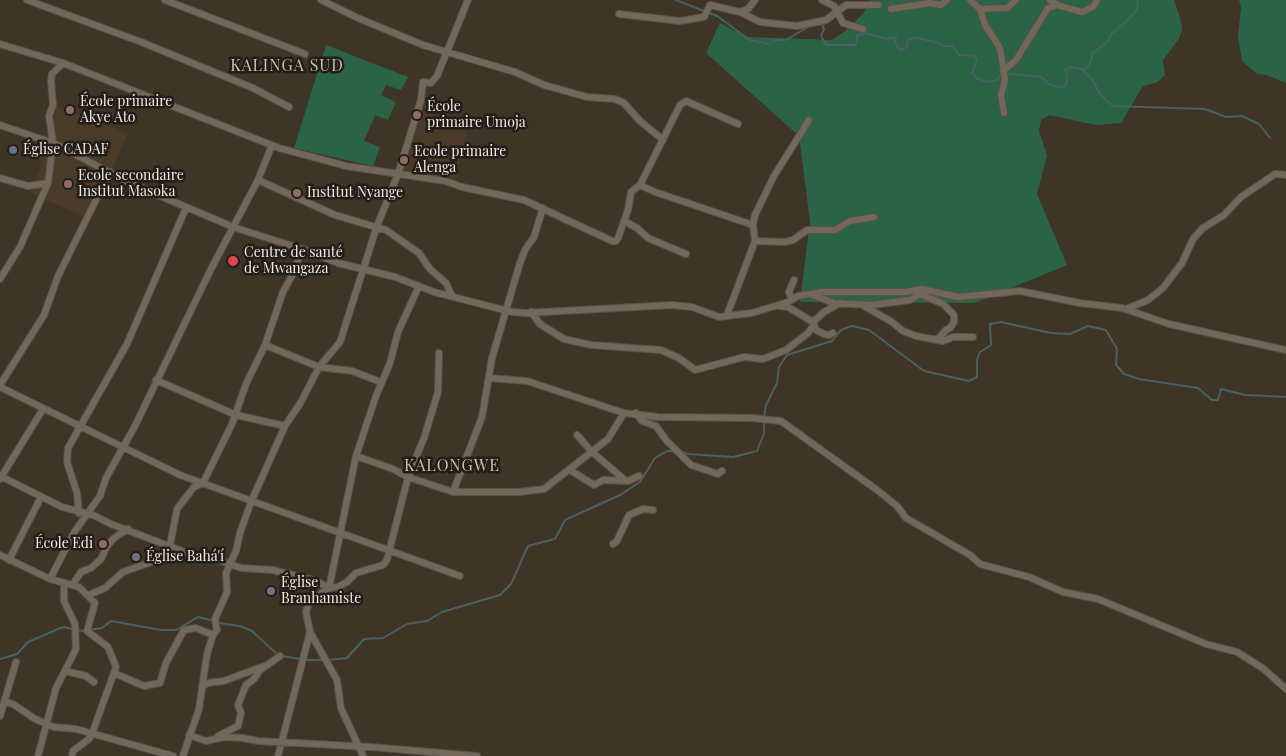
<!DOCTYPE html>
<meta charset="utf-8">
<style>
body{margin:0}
canvas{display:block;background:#3e3527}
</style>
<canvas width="1286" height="756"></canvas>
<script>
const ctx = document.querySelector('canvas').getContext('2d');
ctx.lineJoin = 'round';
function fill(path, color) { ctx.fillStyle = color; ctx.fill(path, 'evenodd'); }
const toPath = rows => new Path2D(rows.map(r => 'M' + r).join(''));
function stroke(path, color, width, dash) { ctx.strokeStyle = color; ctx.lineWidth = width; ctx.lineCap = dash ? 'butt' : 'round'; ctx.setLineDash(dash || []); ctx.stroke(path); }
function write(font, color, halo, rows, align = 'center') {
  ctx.font = font + ' "Playfair Display",serif'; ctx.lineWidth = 5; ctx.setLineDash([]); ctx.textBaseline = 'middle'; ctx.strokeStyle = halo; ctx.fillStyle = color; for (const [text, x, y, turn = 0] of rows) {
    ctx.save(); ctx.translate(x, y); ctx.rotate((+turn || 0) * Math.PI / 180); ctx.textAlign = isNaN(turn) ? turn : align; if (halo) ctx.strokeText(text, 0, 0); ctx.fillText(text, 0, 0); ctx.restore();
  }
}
fill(toPath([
 [54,106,128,133,111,171,54,142,51,117],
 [420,110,460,123,459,129,467,131,456,180,403,171],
 [46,144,106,174,87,218,31,193,42,164,40,159]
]), '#493b27');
fill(toPath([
 [871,0,1174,0,1181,21,1182,31,1178,40,1163,60,1165,75,1158,82,1143,86,1121,123,1096,125,1049,115,1041,120,1039,131,1047,155,1037,194,1067,265,975,303,800,302,810,222,799,136,706,53,720,23,747,37,832,40,845,31,863,14],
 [1239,0,1286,0,1286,83,1267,75,1257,74,1242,61,1238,37,1241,7],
 [326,45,408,77,401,90,386,85,381,95,396,102,388,120,375,115,364,141,380,147,373,166,294,148]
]), '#2b6346');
stroke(toPath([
 [676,0,717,16,750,40,769,44,776,40,786,40,808,27,822,24,824,29,821,36,826,45,856,45,857,36,865,33,887,39,896,37,895,43,901,50,907,47,908,39,918,38,939,43,942,46,952,46,959,55,974,56,977,60,972,73,976,78,988,82,997,80,1002,73,1041,77,1049,84,1060,88,1066,85,1067,75,1065,70,1069,67,1081,69,1092,79,1100,94,1113,106,1205,109,1226,117,1242,116,1259,124,1270,138],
 [1083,70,1089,66,1093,53,1107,42,1111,34,1126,22,1137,9,1138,0],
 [764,417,766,405,777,383,779,367,787,355,832,341,841,330,852,326,869,330,924,371,969,381,977,377,977,360,980,352,991,345,990,324,1001,322,1051,333,1070,334,1088,326,1106,330,1117,349,1116,365,1124,374,1139,379,1198,388,1212,400,1218,400,1221,389,1245,395,1286,397],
 [679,451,688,454,733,457,757,451,764,433,764,422],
 [219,623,240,626,252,631,278,655],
 [283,656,300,659],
 [0,659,17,654,28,642,63,627,83,631,102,628,111,621,161,630,176,630,198,617,214,621],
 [305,660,323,660],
 [327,660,347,658,364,639,383,638,407,624,427,621,442,612,500,595,511,584,528,546,555,539,565,520,620,495,640,482,655,458,667,451,674,451]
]), '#486163', 2);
const street = toPath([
 [27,0,141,42,253,88,289,107],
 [165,0,305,54],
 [321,0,358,18,423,45,515,72,544,85,587,97,615,99,624,103,640,121,663,140],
 [822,0,834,6,843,23,863,29],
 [970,0,980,9],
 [1050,0,1057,5,1082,12,1093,7,1097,0],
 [891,9,930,3,941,5,947,0],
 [740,12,748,9,755,0],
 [619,14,680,21,704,17,710,5,740,12,760,22,797,26,826,20,846,5,878,5],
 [0,44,63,63,279,148,346,166,445,181,462,187,524,200,612,241,616,241,618,238,628,210,631,192,640,185,680,105,686,101,738,124],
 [1003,71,1016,60,1048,8,1057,5],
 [1004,113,1001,95,1005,80,1000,48,985,25,980,9,1007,8,1016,0],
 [0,125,53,143,130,183,233,227,302,249,338,263,395,277,434,292,512,312,526,313,672,305,692,307,719,317,752,313,788,302,798,296,822,292,905,292,922,289,958,297,1020,291,1080,303,1122,308,1169,324,1286,350],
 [0,178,28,186,48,183],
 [258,180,335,215,386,230,419,253,430,269,446,283,452,296],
 [640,185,655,192,753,225],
 [624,221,637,228,648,238,686,254],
 [755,241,785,242,793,240,807,230,835,230,850,221,874,217],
 [0,279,20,247,48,183,53,143,49,116,53,105,51,81,52,74,63,63],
 [810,294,834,303,871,305,910,300,920,294,943,304,954,315,954,322,950,328,946,330,938,339,933,339],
 [792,300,789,292,794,280],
 [779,306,788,307,813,322],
 [864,306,892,322,903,331,916,336,943,341,953,337,973,337],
 [1126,309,1148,300,1163,288,1182,263,1193,239,1203,228,1224,215,1241,197,1275,174,1286,175],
 [531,312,540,324,564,339,591,345,661,350,679,358,695,370,744,357,763,359,786,350,808,333,813,326],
 [727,315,755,241,753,225,755,215,774,176,809,120],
 [833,333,829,335,824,334,816,330,813,322,824,312,840,303],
 [265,345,319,367,352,371,381,382],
 [489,378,527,381,624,413,658,417,751,418,781,421,877,490,897,506,906,518,970,555,980,564,1029,577,1063,592,1098,599,1206,644,1237,652,1264,669,1286,689],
 [156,380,236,415,285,426],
 [0,385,44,315,58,276,110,172],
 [0,387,180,475,460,576],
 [636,413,642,421,656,426,666,440,691,465,718,474,722,471],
 [577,435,592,452,625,480],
 [356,456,393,469,408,477,453,492,520,492,544,489,608,439,624,413],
 [570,470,594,485,603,480,628,481,639,476],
 [0,476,62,507,93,515,111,524,190,554,213,558,241,568,273,570,316,581,329,588],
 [0,479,43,409],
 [453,492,482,417,492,358,520,263,525,250,534,237,543,208],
 [79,513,77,493,67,462,68,448,127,344,186,208],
 [613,544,617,541,629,515,643,509,653,510],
 [0,555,50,579,79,587,95,603,87,631,108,647,116,667,92,734,89,739,73,751,72,756],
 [9,560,41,497],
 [50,579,75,531,100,496,106,478,135,426,211,269,258,180,272,145],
 [73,584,81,572,91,568,101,559,107,546,114,538,128,529],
 [329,588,356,456,376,396,390,363,398,332,419,286],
 [89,595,105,588,123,572,160,559,170,545,177,509,194,487,203,483,232,424,246,384,265,345,283,292,294,272,302,249],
 [310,632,337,680,341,708,363,756],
 [65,671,86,676,94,682],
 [114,673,144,686,160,683,166,663,184,630,196,628,213,635],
 [202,687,208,683,224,681,264,666],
 [5,702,13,704,35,719,54,727,76,729,173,756],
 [0,716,16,662],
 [189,735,206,741,224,737,243,738,258,741,371,747,477,756],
 [218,736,238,726,241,713,238,705,246,685,254,679,260,670,280,656],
 [38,756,56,688,76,649,75,624,64,601,64,583],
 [183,756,199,709,207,654,213,635,217,630,215,619,227,592,226,573,236,551,240,533,251,502,285,426,301,402,319,367,340,342,377,226,398,174,421,100,423,82,431,83,437,76,468,0],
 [278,756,310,632,306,612,309,602,329,588,338,587,347,582,356,573,383,565,387,560,408,477,424,438,438,392,439,353]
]);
stroke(street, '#5a5246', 8);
stroke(street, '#726758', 6);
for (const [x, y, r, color] of [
 [70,110,5,"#8d6e63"],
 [417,115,5,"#8d6e63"],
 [13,150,5,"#6b7280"],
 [404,160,5,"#8d6e63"],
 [68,184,5,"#8d6e63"],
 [297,193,5,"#8d6e63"],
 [233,261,6,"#e0444e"],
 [103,544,5,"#8d6e63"],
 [136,557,5,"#6b7280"],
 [271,591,5,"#6b7280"]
]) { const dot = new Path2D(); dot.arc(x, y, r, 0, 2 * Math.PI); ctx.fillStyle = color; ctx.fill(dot); stroke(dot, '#221d17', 2); }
write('14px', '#f1ebe2', '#221d17', [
 ["École primaire",80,102],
 ["Akye Ato",80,118],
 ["École",427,107],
 ["primaire Umoja",427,123],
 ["Église CADAF",23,150],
 ["Ecole primaire",414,152],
 ["Alenga",414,168],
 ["Ecole secondaire",78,176],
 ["Institut Masoka",78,192],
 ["Institut Nyange",307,193],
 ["Centre de santé",244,253],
 ["de Mwangaza",244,269],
 ["École Edi",93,544,"right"],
 ["Église Bahá'í",146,557],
 ["Église",281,583],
 ["Branhamiste",281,599]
], 'left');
ctx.letterSpacing = '1px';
write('16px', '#cdc1af', '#221d17', [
 ["KALINGA SUD",287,66],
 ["KALONGWE",452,466]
]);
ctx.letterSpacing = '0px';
</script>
